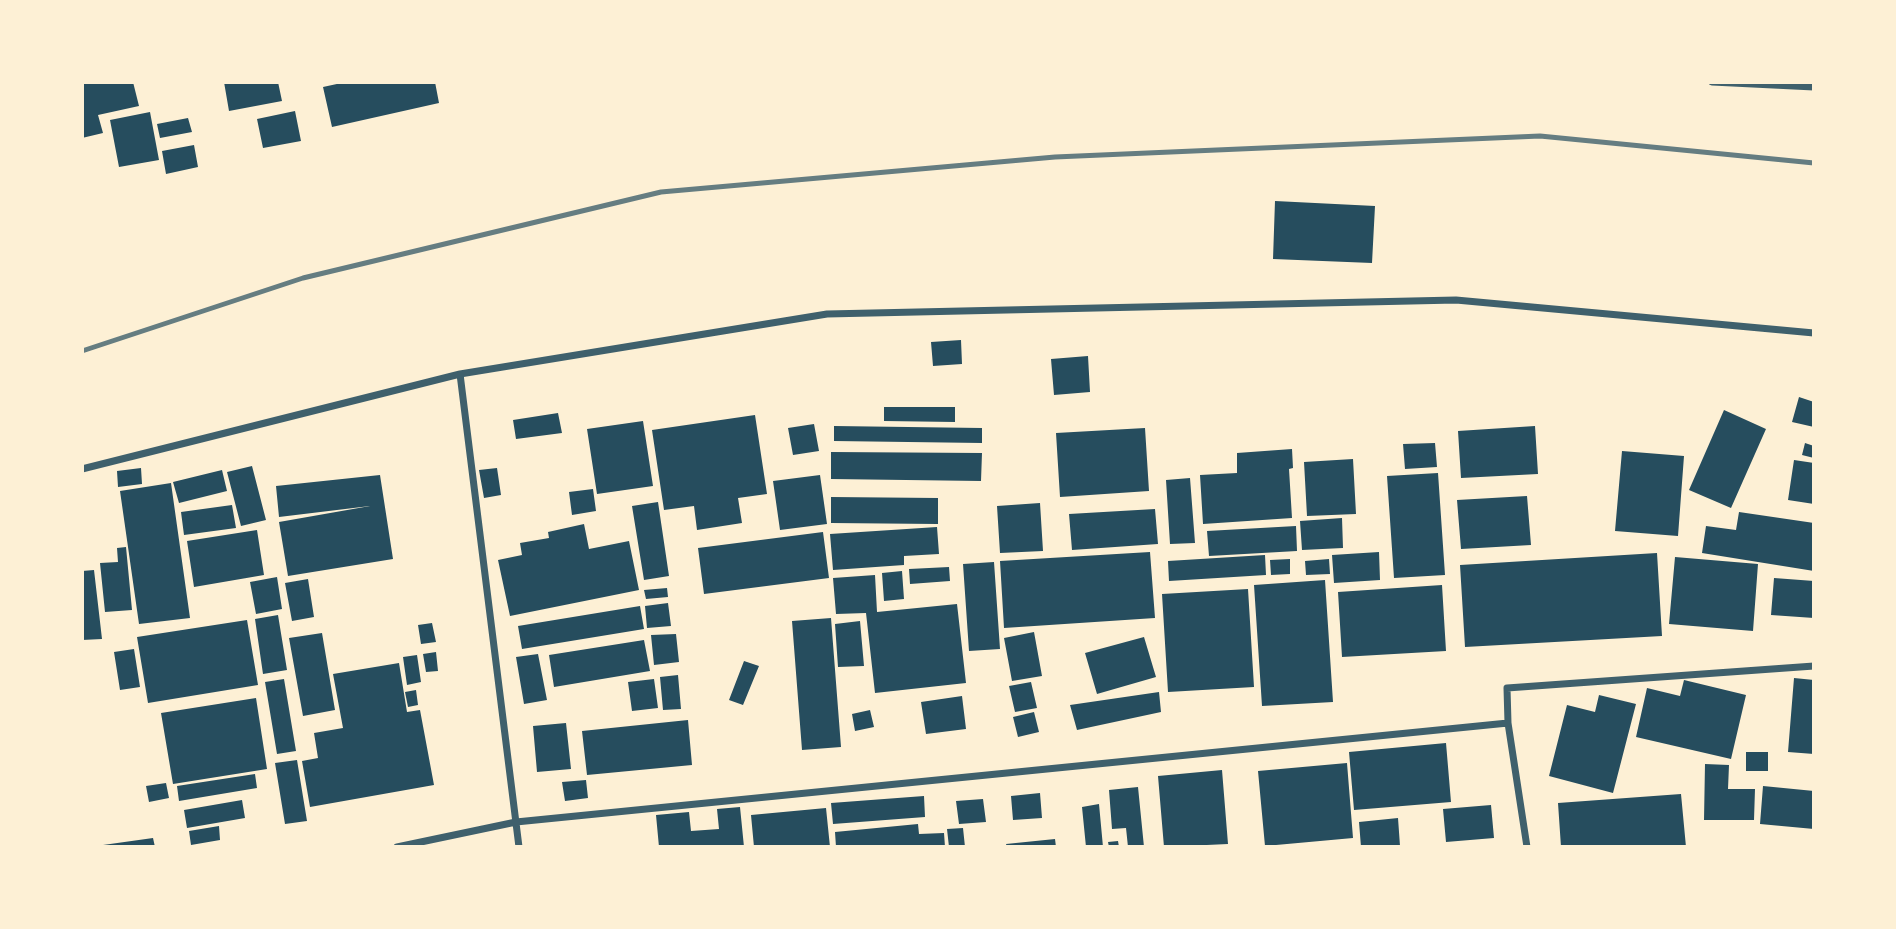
<!DOCTYPE html>
<style>
body{margin:0}
#map{position:relative;width:1896px;height:929px;overflow:hidden;background:#fdf0d5;font-family:"Titillium Web",sans-serif}
canvas{display:block}
.frame{position:absolute;inset:0;border:84px solid #fdf0d5;pointer-events:none}
</style>
<div id="map">
<canvas width="1896" height="929"></canvas>
<div class="frame"></div>
</div>
<script>
const ctx = document.querySelector('canvas').getContext('2d');
ctx.lineJoin = 'round';
function fill(path, color) { ctx.fillStyle = color; ctx.fill(path, 'evenodd'); }
const toPath = rows => new Path2D(rows.map(r => 'M' + r).join(''));
function stroke(path, color, width, dash) { ctx.strokeStyle = color; ctx.lineWidth = width; ctx.lineCap = dash ? 'butt' : 'round'; ctx.setLineDash(dash || []); ctx.stroke(path); }
fill(toPath([
 [82,82,133,82,139,106,98,115,103,133,82,138],
 [224,82,278,82,282,101,229,111],
 [346,82,435,82,439,103,332,127,323,87],
 [295,111,301,141,263,148,257,119],
 [150,112,159,160,119,167,110,120],
 [188,118,192,132,160,138,157,124],
 [194,145,198,167,166,174,162,151],
 [1275,201,1375,206,1372,263,1273,259],
 [961,340,962,364,933,366,931,342],
 [1088,356,1090,392,1054,395,1051,359],
 [1799,397,1814,402,1814,427,1792,422],
 [884,407,955,407,955,422,884,421],
 [1724,410,1766,429,1731,508,1689,490],
 [558,413,562,433,516,439,513,420],
 [755,415,767,494,738,498,742,523,697,530,694,506,664,510,652,430],
 [643,421,653,486,597,494,587,429],
 [814,424,819,451,793,455,788,428],
 [834,426,982,428,982,443,834,441],
 [1535,426,1538,474,1461,478,1458,431],
 [1145,428,1149,491,1060,497,1056,433],
 [1435,443,1437,467,1405,469,1403,444],
 [1805,443,1814,446,1814,458,1802,455],
 [1292,449,1293,468,1289,469,1292,518,1203,524,1200,475,1237,473,1237,453],
 [1622,451,1684,456,1678,536,1615,531],
 [831,452,982,453,981,481,831,479],
 [1353,459,1356,514,1307,516,1304,462],
 [1794,460,1814,463,1814,504,1788,500],
 [252,466,266,520,241,526,227,472],
 [141,468,142,484,118,487,117,471],
 [497,468,501,495,484,498,479,470],
 [222,470,227,491,179,503,173,482],
 [1438,473,1445,575,1394,578,1387,476],
 [380,475,393,559,288,576,279,522,370,506,279,517,276,486],
 [820,475,827,524,780,530,773,481],
 [1190,478,1195,543,1170,544,1166,480],
 [171,483,190,618,139,624,120,491],
 [593,489,596,511,572,515,569,492],
 [1527,496,1531,545,1461,549,1457,500],
 [831,497,938,498,938,524,831,523],
 [658,502,669,576,644,580,632,506],
 [1040,503,1043,551,1000,553,997,506],
 [232,505,236,528,184,535,181,512],
 [1155,509,1158,544,1072,550,1069,514],
 [1739,512,1814,523,1814,571,1702,553,1706,526,1736,530],
 [1342,518,1343,548,1302,550,1300,521],
 [584,524,589,549,629,541,639,590,510,616,498,560,522,555,520,543,549,538,548,532],
 [1296,526,1297,551,1209,556,1207,531],
 [937,527,939,554,904,556,904,565,833,570,830,534],
 [257,530,264,575,194,587,187,541],
 [823,532,829,578,704,594,698,548],
 [126,547,132,610,105,612,100,563,118,562,117,548],
 [1150,552,1155,618,1004,628,1000,561],
 [1379,552,1380,580,1334,583,1332,555],
 [1657,553,1662,636,1465,647,1460,565],
 [1265,555,1266,575,1169,581,1168,561],
 [1675,557,1758,564,1753,631,1669,624],
 [1290,559,1290,574,1271,575,1270,560],
 [1329,559,1330,574,1306,575,1305,561],
 [994,562,1000,649,969,651,963,564],
 [949,567,950,581,910,584,909,569],
 [94,570,102,639,82,640,82,571],
 [902,571,904,599,884,601,882,573],
 [875,575,877,612,957,604,966,683,875,693,866,613,836,614,833,578],
 [277,577,282,609,256,614,250,582],
 [1774,578,1814,581,1814,618,1771,615],
 [308,579,314,617,292,621,285,583],
 [1325,580,1333,702,1262,706,1254,585],
 [1442,585,1446,651,1342,657,1338,592],
 [667,588,668,597,646,599,644,590],
 [1248,589,1254,687,1168,692,1162,594],
 [668,603,671,626,647,628,645,606],
 [640,606,644,629,522,649,518,626],
 [278,615,287,670,263,674,255,619],
 [831,618,841,747,802,750,792,621],
 [247,620,258,685,148,703,137,637],
 [860,621,864,666,838,667,835,624],
 [432,623,436,642,421,644,418,625],
 [1034,632,1042,676,1012,681,1004,638],
 [322,633,335,710,303,716,289,638],
 [676,634,679,662,654,665,651,635],
 [1144,637,1156,677,1097,694,1085,653],
 [644,640,650,671,554,687,549,655],
 [134,649,140,687,120,690,114,652],
 [436,652,438,671,426,672,423,654],
 [538,654,547,700,524,704,516,657],
 [417,655,421,682,407,685,403,657],
 [744,661,759,666,743,705,729,700],
 [399,663,407,712,420,710,434,785,310,807,302,761,318,758,314,733,343,728,333,674],
 [678,675,681,709,663,710,660,677],
 [1794,678,1814,680,1814,754,1788,752],
 [284,679,296,751,277,754,265,682],
 [654,679,658,708,632,711,628,682],
 [1684,680,1746,695,1731,759,1636,737,1647,688,1680,696],
 [1031,682,1037,708,1015,712,1009,686],
 [416,690,418,705,408,707,405,692],
 [1159,692,1161,712,1077,730,1070,705],
 [1599,695,1636,704,1613,793,1549,776,1567,705,1595,712],
 [962,696,966,729,926,734,921,702],
 [256,698,267,769,173,784,161,713],
 [870,710,874,727,855,731,852,714],
 [1034,712,1039,732,1018,737,1013,717],
 [688,720,692,765,587,775,582,731],
 [566,723,571,769,537,772,533,726],
 [1446,743,1451,802,1354,810,1349,752],
 [1746,752,1768,752,1768,771,1746,771],
 [297,760,307,821,285,824,275,763],
 [1347,763,1353,838,1265,846,1258,771],
 [1705,764,1729,765,1728,789,1755,789,1754,820,1704,820],
 [1222,770,1228,844,1164,847,1158,776],
 [255,774,257,788,179,801,177,786],
 [586,780,588,798,565,801,562,782],
 [166,783,169,798,149,802,146,786],
 [1763,786,1814,791,1814,829,1760,824],
 [1138,787,1144,847,1128,847,1126,828,1112,829,1109,790],
 [1040,793,1042,818,1013,820,1011,796],
 [1681,794,1686,847,1561,847,1558,803],
 [924,796,925,817,833,824,831,803],
 [983,799,986,822,959,824,956,801],
 [242,800,245,818,187,828,184,810],
 [1099,804,1103,847,1086,847,1082,807],
 [1491,805,1494,838,1446,842,1443,809],
 [740,807,744,847,659,847,656,815,689,812,691,831,719,829,717,809],
 [826,808,830,847,754,847,751,815],
 [1398,818,1400,846,1361,847,1359,822],
 [918,824,919,834,944,833,945,847,836,847,835,832],
 [219,826,220,840,191,845,189,831],
 [963,828,965,847,949,847,947,829],
 [153,838,155,847,103,847,103,845],
 [1055,839,1056,847,1007,847,1006,844],
 [1118,841,1119,847,1109,847,1108,842]
]), '#264d5e');
stroke(toPath([
 [1712,82,1814,87],
 [460,374,519,847],
 [82,469,460,374,827,314,1456,300,1814,333],
 [1508,723,1527,847],
 [397,847,516,822,1508,723,1507,688,1814,666]
]), '#3f606c', 7);
stroke(toPath([
 [82,351,303,278,661,192,1055,157,1540,136,1814,163]
]), '#657d81', 5);
</script>
